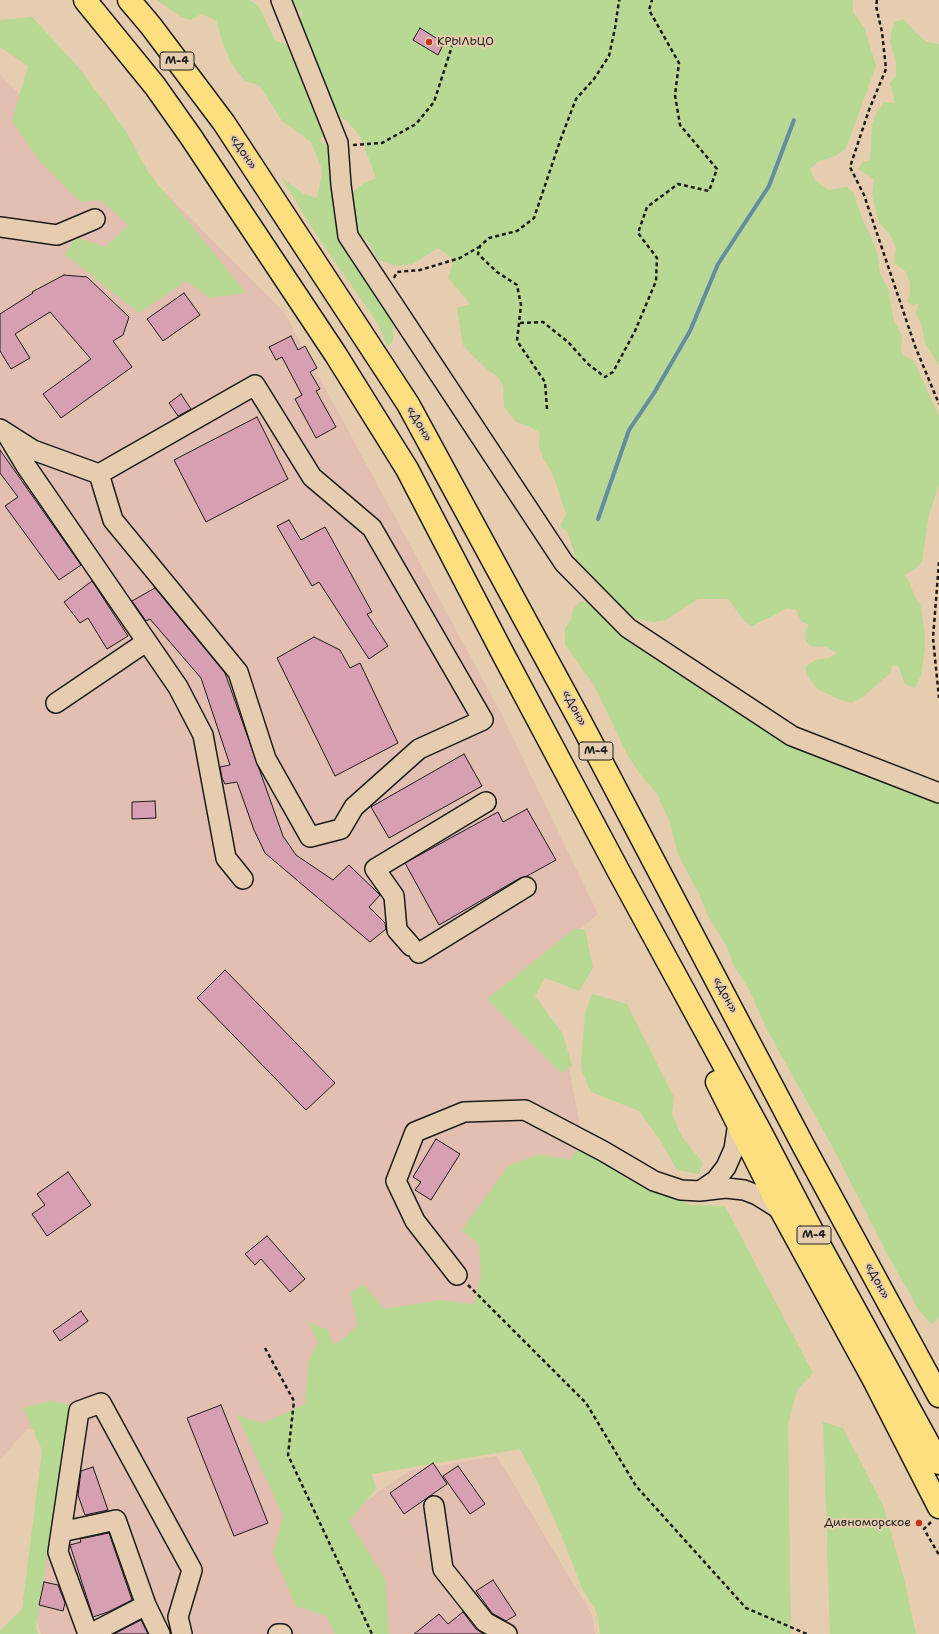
<!DOCTYPE html>
<meta charset="utf-8">
<style>
body{margin:0}
canvas{display:block;background:#e7cdaf}
</style>
<canvas width="939" height="1634"></canvas>
<script>
const ctx = document.querySelector('canvas').getContext('2d');
ctx.lineJoin = 'round';
function fill(path, color) { ctx.fillStyle = color; ctx.fill(path, 'evenodd'); }
const toPath = rows => new Path2D(rows.map(r => 'M' + r).join(''));
function stroke(path, color, width, dash) { ctx.strokeStyle = color; ctx.lineWidth = width; ctx.lineCap = dash ? 'butt' : 'round'; ctx.setLineDash(dash || []); ctx.stroke(path); }
function write(font, color, halo, rows, align = 'center') {
  ctx.font = font + ' "Shantell Sans",sans-serif'; ctx.lineWidth = 4; ctx.setLineDash([]); ctx.textBaseline = 'middle'; ctx.strokeStyle = halo; ctx.fillStyle = color; for (const [text, x, y, turn = 0] of rows) {
    ctx.save(); ctx.translate(x, y); ctx.rotate((+turn || 0) * Math.PI / 180); ctx.textAlign = isNaN(turn) ? turn : align; if (halo) ctx.strokeText(text, 0, 0); ctx.fillText(text, 0, 0); ctx.restore();
  }
}
fill(toPath([
 [0,74,113,193,164,191,284,312,501,713,598,914,505,994,567,1058,587,1161,491,1322,398,1317,340,1519,409,1471,497,1456,592,1615,595,1634,41,1634,35,1615,63,1430,27,1429,0,1460]
]), '#e2bfb0');
fill(toPath([
 [157,0,249,0,259,6,275,40,294,48,326,133,320,141,329,147,332,164,379,298,385,309,393,314,393,341,387,346,378,324,314,231,281,177,304,194,317,198,322,173,320,164,311,142,282,121,259,85,245,81,231,63,223,44,216,20,201,14,191,20,181,17],
 [289,0,853,0,853,12,864,27,876,66,846,148,836,156,819,161,810,169,815,180,829,190,847,187,853,192,864,223,871,237,878,256,880,273,888,288,894,321,902,335,901,349,903,355,914,361,939,416,939,484,929,515,922,562,915,569,904,575,910,583,915,598,920,603,925,634,925,648,921,675,915,688,905,684,899,667,893,665,889,674,863,697,851,703,836,698,819,690,809,679,805,667,815,660,829,658,837,653,826,647,810,646,806,641,805,630,809,625,801,621,796,610,786,608,779,613,752,626,744,621,728,599,698,599,666,620,653,622,638,619,624,613,612,597,601,591,579,569,568,533,560,526,566,514,553,475,543,458,539,445,540,433,529,426,516,422,504,407,503,387,499,378,487,369,474,357,463,345,457,308,470,304,448,278,452,267,452,258,438,248,413,264,396,266,377,259,369,243,356,231,346,197,364,183,376,178,360,136,347,121,328,110,324,99,323,78,309,57,289,11,301,20,302,13],
 [32,17,79,68,126,131,148,172,246,293,209,298,186,281,139,313,65,254,76,237,106,247,128,225,101,200,80,202,39,160,12,121,28,66,0,47,0,20],
 [904,19,915,32,927,42,939,44,939,366,925,343,922,327,916,313,919,303,913,305,907,302,910,293,910,283,906,272,894,263,896,248,889,233,879,223,872,196,874,179,858,169,863,162,870,160,872,124,876,114,884,102,895,103,890,83,896,75,896,60,890,42,891,32,895,22],
 [581,601,601,607,632,644,684,678,701,682,703,691,784,741,916,793,939,805,939,1316,937,1320,932,1324,920,1312,886,1252,838,1157,765,1026,749,989,735,968,726,945,708,916,700,896,678,854,669,820,657,794,640,774,628,756,594,685,565,645,565,629,571,620,573,609],
 [574,929,585,929,593,968,579,991,545,978,535,996,563,1034,572,1066,561,1073,487,999],
 [592,994,627,1004,674,1097,672,1114,682,1137,703,1163,699,1174,677,1170,660,1140,639,1111,591,1092,582,1072,581,1063,585,1013],
 [579,1146,627,1179,691,1205,725,1206,813,1373,797,1390,788,1425,791,1634,600,1634,597,1613,582,1588,562,1537,538,1483,520,1449,372,1474,376,1489,349,1521,385,1579,389,1634,335,1634,326,1616,296,1606,273,1553,283,1516,237,1415,263,1423,305,1404,309,1360,318,1342,308,1322,328,1330,333,1344,342,1340,358,1325,350,1292,364,1285,384,1309,440,1300,474,1304,481,1275,479,1245,462,1230,508,1166,540,1154,570,1160],
 [51,1401,71,1405,36,1627,38,1634,0,1634,0,1631,22,1609,42,1450,23,1408],
 [823,1422,843,1428,883,1505,904,1578,916,1634,830,1634]
]), '#b7d993');
stroke(toPath([
 [598,519,629,430,654,393,690,331,718,264,769,186,794,120]
]), '#658d9f', 4);
const building = toPath([
 [420,28,444,43,438,55,413,40,420,28],
 [64,275,87,277,129,317,123,335,113,341,132,367,61,418,43,394,91,359,50,312,15,334,30,358,11,369,0,351,0,314,33,293,32,292,64,275],
 [184,293,200,315,163,341,147,319,184,293],
 [291,336,298,350,305,346,317,368,310,372,320,389,316,391,336,427,316,438,295,399,302,395,282,357,276,360,269,347,291,336],
 [181,394,191,409,178,416,169,403,181,394],
 [257,417,288,479,206,522,174,460,257,417],
 [0,450,81,565,59,580,5,506,18,497,0,473,0,450],
 [289,520,301,540,325,527,372,612,367,614,388,646,369,659,319,582,312,586,277,526,289,520],
 [92,581,128,636,107,649,88,618,80,623,64,602,92,581],
 [155,588,225,673,283,836,296,855,333,880,349,865,380,895,369,907,385,923,386,929,370,942,265,853,254,830,237,782,225,784,222,778,220,767,230,765,201,678,150,619,146,621,132,601,155,588],
 [314,637,340,650,350,668,360,663,398,743,335,776,277,658,314,637],
 [464,754,482,786,389,838,371,807,464,754],
 [155,801,156,818,132,819,132,802,155,801],
 [527,809,556,860,527,876,520,878,439,925,405,863,498,812,503,822,527,809],
 [225,970,335,1083,306,1110,197,998,225,970],
 [436,1139,460,1154,431,1200,415,1190,421,1182,413,1177,436,1139],
 [68,1172,91,1205,47,1236,32,1214,45,1205,37,1194,68,1172],
 [267,1236,305,1279,290,1292,261,1259,255,1265,245,1254,267,1236],
 [81,1311,88,1321,60,1341,53,1331,81,1311],
 [221,1405,268,1523,234,1536,187,1418,221,1405],
 [433,1463,447,1484,404,1514,390,1493,433,1463],
 [458,1466,485,1504,470,1514,443,1476,458,1466],
 [93,1467,108,1510,85,1515,78,1495,81,1471,93,1467],
 [109,1533,132,1600,108,1612,93,1617,70,1545,81,1542,80,1539,109,1533],
 [493,1580,516,1615,506,1621,492,1613,476,1591,493,1580],
 [44,1582,58,1585,65,1603,63,1611,39,1605,44,1582],
 [463,1612,476,1629,484,1634,414,1634,439,1614,448,1624,463,1612],
 [141,1620,148,1634,114,1634,141,1620]
]);
fill(building, '#d79fb2');
stroke(building, '#1c1c1c', 1);
const minor = toPath([
 [281,0,338,143,341,185,348,236,564,563,628,628,792,736,939,793],
 [0,227,57,235,95,219],
 [0,429,33,450,99,474,113,520,238,672,266,759,310,837,341,829,354,807,419,749,483,720,372,528,312,477,255,385,99,474],
 [8,436,26,466,178,687,203,735,226,858,243,879],
 [56,703,146,642],
 [411,946,397,930,394,896,375,869,486,802],
 [419,953,526,887],
 [700,1191,716,1180,726,1167,734,1149,738,1123],
 [457,1275,415,1221,396,1181,415,1132,464,1112,525,1110,603,1151,654,1181,681,1190,700,1191,726,1188,744,1190,757,1195,781,1210],
 [434,1506,443,1569,485,1622,507,1634],
 [61,1532,116,1520,146,1605,160,1634],
 [88,1634,58,1552,79,1411,101,1403,192,1570,178,1617,182,1634],
 [90,1634,146,1605],
 [278,1634,282,1634]
]);
const highway = toPath([
 [85,0,155,86,191,137,336,355,407,469,502,652,619,872,760,1131,821,1248,939,1463],
 [129,0,151,26,224,123,408,404,580,721,804,1147,939,1396],
 [717,1082,781,1210,874,1380,939,1507]
]);
stroke(minor, '#1c1c1c', 22);
stroke(highway, '#1c1c1c', 25);
stroke(toPath([
 [877,0,876,6,882,32,886,69,869,110,850,167,864,195,915,346,939,404],
 [353,145,382,143,416,124,434,102,453,43],
 [394,278,397,272,420,270,460,258,479,247],
 [520,323,543,322,568,342,588,364,605,377,613,372,635,331,656,281,657,258,638,233,647,207,678,184,709,191,717,169,680,125,675,95,679,63,649,10,652,0],
 [547,409,545,382,517,341,521,305,517,285,497,272,478,254,480,246,489,238,517,231,534,218,560,141,576,99,594,79,609,56,615,28,619,1,620,0],
 [939,562,933,638,939,698],
 [468,1285,586,1403,636,1486,746,1608,807,1634],
 [265,1348,294,1401,288,1455,372,1634],
 [931,1522,924,1529,939,1555]
]), '#1c1c1c', 2.5, [4, 3]);
stroke(minor, '#e7cdaf', 19);
stroke(highway, '#fddf80', 22);
for (const [x, y, r, color] of [
 [429,42,4,"#c8321e"],
 [919,1523,4,"#c8321e"]
]) { const dot = new Path2D(); dot.arc(x, y, r, 0, 2 * Math.PI); ctx.fillStyle = color; ctx.fill(dot); stroke(dot, '#e7cdaf', 1.5); }
for (const [x, y, w] of [
 [177,61,34],
 [596,751,34],
 [814,1235,34]
]) { const box = new Path2D(); box.roundRect(x - w / 2, y - 9, w, 18, 3); ctx.fillStyle = '#e7cdaf'; ctx.fill(box); stroke(box, '#1c1c1c', 1); }
write('bold 11px', '#1c1c1c', null, [
 ["М-4",177,61],
 ["М-4",596,751],
 ["М-4",814,1235]
]);
write('12px', '#1c1c1c', '#e7cdaf', [
 ["КРЫЛЬЦО",437,42],
 ["Дивноморское",911,1523,"right"]
], 'left');
write('12px', '#1c1c1c', '#e7cdaf', [
 ["«Дон»",243,152,57],
 ["«Дон»",419,424,60],
 ["«Дон»",574,708,62],
 ["«Дон»",725,995,62],
 ["«Дон»",877,1281,62]
]);
</script>
